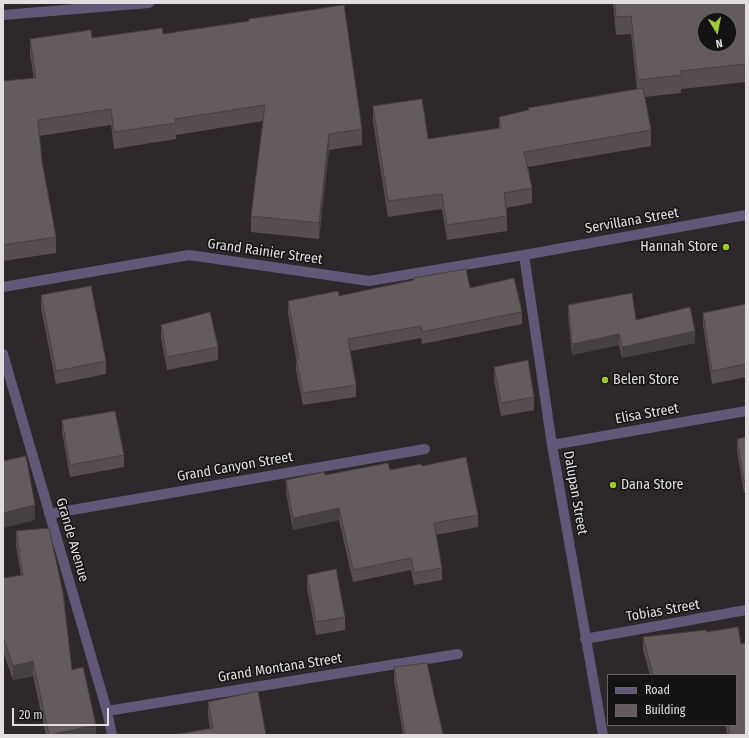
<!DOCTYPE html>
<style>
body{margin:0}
#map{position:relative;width:749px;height:738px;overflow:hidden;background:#2e282d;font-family:"Fira Sans Condensed",sans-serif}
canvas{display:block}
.frame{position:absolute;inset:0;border:4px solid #e1dde0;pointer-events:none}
.legend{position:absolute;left:607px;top:674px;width:130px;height:52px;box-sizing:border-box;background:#141214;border:1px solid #666366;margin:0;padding:5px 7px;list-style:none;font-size:12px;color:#e1dde0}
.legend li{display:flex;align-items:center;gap:8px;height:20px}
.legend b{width:20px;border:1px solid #666366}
.north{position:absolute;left:697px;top:12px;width:40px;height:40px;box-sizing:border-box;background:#141214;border:1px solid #666366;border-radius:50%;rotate:170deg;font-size:11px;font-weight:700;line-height:16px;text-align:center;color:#e1dde0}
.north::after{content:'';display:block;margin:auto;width:14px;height:18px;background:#9cca31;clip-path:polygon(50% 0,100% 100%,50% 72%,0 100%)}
.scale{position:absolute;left:12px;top:708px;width:97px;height:18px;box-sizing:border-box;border:2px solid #e1dde0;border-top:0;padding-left:5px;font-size:12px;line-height:14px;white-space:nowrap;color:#e1dde0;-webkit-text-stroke:3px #141214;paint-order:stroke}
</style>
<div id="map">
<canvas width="749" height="738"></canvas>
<div class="frame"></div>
<ul class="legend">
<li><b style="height:5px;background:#615877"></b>Road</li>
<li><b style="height:11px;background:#645b5d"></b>Building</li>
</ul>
<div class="north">N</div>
<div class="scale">20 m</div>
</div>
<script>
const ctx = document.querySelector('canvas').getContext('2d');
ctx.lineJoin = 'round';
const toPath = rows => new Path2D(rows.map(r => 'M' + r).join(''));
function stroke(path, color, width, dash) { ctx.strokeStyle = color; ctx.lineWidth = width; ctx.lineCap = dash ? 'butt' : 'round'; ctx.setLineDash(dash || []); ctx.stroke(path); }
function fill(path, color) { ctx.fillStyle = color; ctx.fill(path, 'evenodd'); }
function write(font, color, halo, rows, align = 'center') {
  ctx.font = font + ' "Fira Sans Condensed",sans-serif'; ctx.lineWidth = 3; ctx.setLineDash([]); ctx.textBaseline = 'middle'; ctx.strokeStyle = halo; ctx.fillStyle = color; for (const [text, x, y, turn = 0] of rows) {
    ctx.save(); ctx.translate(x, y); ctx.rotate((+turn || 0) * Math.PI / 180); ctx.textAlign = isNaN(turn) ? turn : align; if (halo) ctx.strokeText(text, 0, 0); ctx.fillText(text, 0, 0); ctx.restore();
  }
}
stroke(toPath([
 [3,15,149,3],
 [524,255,552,445,603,735],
 [3,287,189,255,369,281,524,255,746,215],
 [3,354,107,711,112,735],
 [552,445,746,411],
 [49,514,425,449],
 [585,639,746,610],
 [107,711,458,654]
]), '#615877', 10);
fill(toPath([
 [613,3,746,3,746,82,681,89,681,93,645,97,651,130,651,146,528,167,532,188,532,203,506,208,507,216,507,231,447,240,442,209,388,217,373,122,373,106,428,139,499,128,499,117,637,89,631,34,616,35],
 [163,34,362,129,362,145,329,150,319,239,251,232,251,216,263,121,176,135,176,139,114,149,111,125,39,136,42,162,56,237,56,253,3,261,3,81,34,79,30,55,30,39,92,38],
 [470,288,522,312,522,324,422,344,421,338,350,351,356,385,356,397,303,405,296,370,296,358,288,314,288,301,339,296],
 [41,295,106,361,106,374,56,384,41,308],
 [746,304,746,377,712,384,703,325,703,313],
 [568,305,636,320,695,343,622,358,619,345,572,355,568,316],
 [161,325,218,347,218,360,167,370,161,338],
 [494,367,534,397,534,410,501,416,494,380],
 [62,420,124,455,124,467,70,477,62,432],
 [746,437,746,492,744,493,737,451,737,439],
 [422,466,478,515,478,527,436,535,442,568,442,580,414,585,411,570,353,582,339,520,293,530,286,492,286,480,325,475,390,470],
 [16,531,72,670,96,735,46,735,33,676,13,680,3,651,3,578,21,575,16,546],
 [307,575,345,617,345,630,316,635,307,588],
 [706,632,741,644,746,735,727,735,726,725,736,725,736,675,650,675,643,650,643,637],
 [394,667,443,735,403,735,394,680],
 [208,702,266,735,210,729,208,715]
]), '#564e50');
fill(toPath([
 [329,134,329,150,319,239,319,223],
 [695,331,695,343,622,358,622,347],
 [619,334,619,345,572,355,572,344],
 [35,505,35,520,3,528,3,513],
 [339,508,339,520,293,530,293,518],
 [33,661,33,676,13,680,13,666],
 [96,725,96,735,49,735]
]), '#464041');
const building = toPath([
 [615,3,746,3,746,64,681,71,681,75,638,80,631,16,616,17,615,3],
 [705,20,729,20,729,44,705,44,705,20],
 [344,5,362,129,329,134,319,223,251,216,265,105,175,119,176,123,114,132,111,109,38,120,42,162,56,237,3,245,3,81,36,78,30,39,91,30,92,38,162,28,163,34,249,21,249,19,344,5],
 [643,88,651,130,524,152,532,188,504,193,507,216,447,225,442,194,388,201,373,106,422,99,428,139,501,128,499,117,529,110,528,108,643,88],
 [466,269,470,288,514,278,522,312,422,332,421,326,348,339,356,385,303,393,296,358,299,358,288,301,338,291,339,296,414,280,413,278,466,269],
 [91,286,106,361,56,371,41,295,91,286],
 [632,293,636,320,690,307,695,331,622,347,619,334,572,344,568,305,632,293],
 [746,304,746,364,712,371,703,313,746,304],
 [210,312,218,347,167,357,161,325,210,312],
 [528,360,534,397,501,403,494,367,528,360],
 [115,411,124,455,70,465,62,420,115,411],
 [746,437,746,480,744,481,737,439,746,437],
 [26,456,35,505,3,513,3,461,26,456],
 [466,457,478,515,434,523,442,568,414,573,411,558,353,570,339,508,293,518,286,480,324,472,325,475,388,463,390,470,421,464,422,466,466,457],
 [49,528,63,593,72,670,83,667,96,725,49,735,33,661,13,666,3,636,3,578,23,575,16,531,49,528],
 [336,569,345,617,316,622,307,575,336,569],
 [738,627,741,644,746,643,746,735,730,735,728,725,736,725,736,675,653,675,643,637,706,630,706,632,738,627],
 [427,663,443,735,405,735,394,667,427,663],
 [258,691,266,735,174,735,213,728,208,702,258,691]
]);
fill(building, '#645b5d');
stroke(building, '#464041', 1);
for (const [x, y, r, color] of [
 [726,247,4,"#9cca31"],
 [605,380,4,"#9cca31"],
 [613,485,4,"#9cca31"]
]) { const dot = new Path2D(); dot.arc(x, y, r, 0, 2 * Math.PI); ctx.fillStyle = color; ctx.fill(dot); stroke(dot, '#141214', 1.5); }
write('14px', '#e1dde0', '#141214', [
 ["Servillana Street",632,221,-10],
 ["Grand Rainier Street",265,252,8],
 ["Elisa Street",647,414,-10],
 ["Grand Canyon Street",235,467,-10],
 ["Dalupan Street",575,493,80],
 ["Grande Avenue",72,540,74],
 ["Tobias Street",663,611,-10],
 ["Grand Montana Street",280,668,-9]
]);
write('14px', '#e1dde0', '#141214', [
 ["Hannah Store",718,247,"right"],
 ["Belen Store",613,380],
 ["Dana Store",621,485]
], 'left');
</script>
